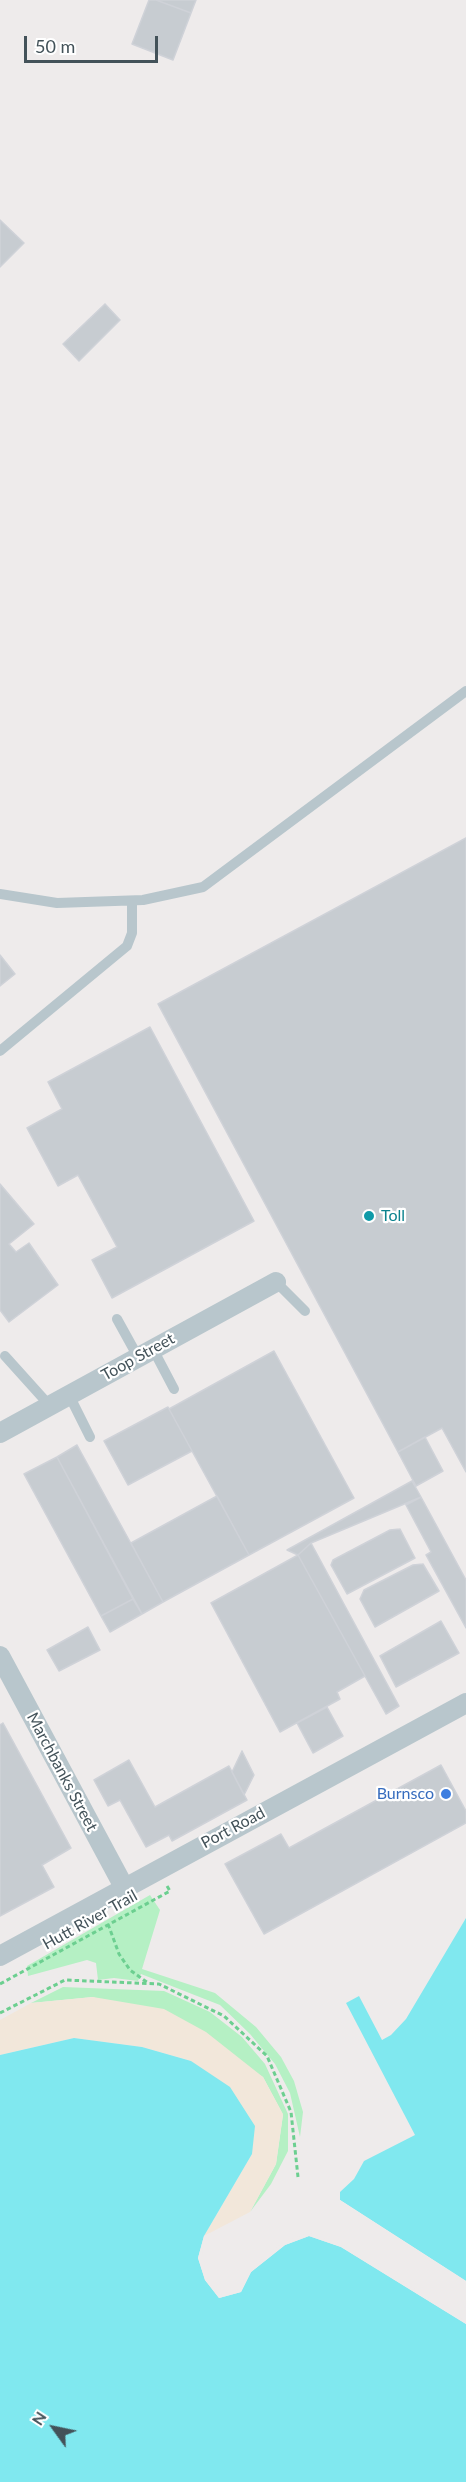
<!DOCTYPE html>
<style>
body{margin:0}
#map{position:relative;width:466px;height:2482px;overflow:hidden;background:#eeebeb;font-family:Lato,sans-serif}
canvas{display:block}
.north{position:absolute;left:24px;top:2398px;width:60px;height:60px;-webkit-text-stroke:4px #fff;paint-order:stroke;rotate:303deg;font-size:16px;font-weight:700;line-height:24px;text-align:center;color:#435259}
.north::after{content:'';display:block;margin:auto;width:21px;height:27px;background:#435259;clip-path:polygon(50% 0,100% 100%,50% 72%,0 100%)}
.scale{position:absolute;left:24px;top:36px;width:134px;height:27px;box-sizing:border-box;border:3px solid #435259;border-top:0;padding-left:8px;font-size:18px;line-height:21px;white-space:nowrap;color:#435259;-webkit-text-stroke:4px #fff;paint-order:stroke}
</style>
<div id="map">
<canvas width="466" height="2482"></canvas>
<div class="north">N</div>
<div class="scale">50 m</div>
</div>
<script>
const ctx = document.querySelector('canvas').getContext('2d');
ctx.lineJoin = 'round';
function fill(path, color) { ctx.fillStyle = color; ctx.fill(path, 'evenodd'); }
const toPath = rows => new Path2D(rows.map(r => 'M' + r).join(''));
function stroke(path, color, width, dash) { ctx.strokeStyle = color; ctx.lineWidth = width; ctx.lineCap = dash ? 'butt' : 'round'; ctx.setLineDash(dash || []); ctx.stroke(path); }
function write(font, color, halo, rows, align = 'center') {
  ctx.font = font + ' Lato,sans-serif'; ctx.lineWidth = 4.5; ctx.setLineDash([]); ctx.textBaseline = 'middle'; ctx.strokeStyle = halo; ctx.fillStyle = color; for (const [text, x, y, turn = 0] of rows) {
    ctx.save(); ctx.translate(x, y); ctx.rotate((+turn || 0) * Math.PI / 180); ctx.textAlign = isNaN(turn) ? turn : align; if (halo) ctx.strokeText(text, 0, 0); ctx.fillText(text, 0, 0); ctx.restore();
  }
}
fill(toPath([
 [150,1895,160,1910,142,1969,215,1993,256,2027,281,2057,294,2081,303,2112,300,2137,290,2093,275,2064,250,2034,220,2005,141,1974,138,1981,114,1978,98,1980,96,1963,87,1960,28,1976,27,1966],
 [63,1987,164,1991,210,2012,242,2037,265,2064,288,2114,288,2151,271,2184,250,2212,276,2164,283,2115,263,2077,93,1997,31,2003]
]), '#b5f0c4');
fill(toPath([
 [93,1997,164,2009,206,2032,263,2077,283,2114,276,2164,250,2212,204,2236,252,2154,191,2061,142,2047,74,2038,0,2055,0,2020,31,2003]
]), '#f2e7da');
fill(toPath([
 [466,1918,466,2281,340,2200,340,2192,354,2179,364,2161,415,2135,346,2003,359,1996,382,2040,391,2035,406,2019],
 [74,2038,142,2047,191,2061,230,2087,255,2126,252,2154,204,2236,198,2258,205,2280,219,2298,241,2292,251,2272,285,2245,309,2236,341,2247,466,2324,466,2482,0,2482,0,2055]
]), '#80e8ef');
fill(toPath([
 [340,2192,340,2200,466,2281,466,2284,338,2202],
 [210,2233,201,2258,207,2278,220,2295,239,2289,249,2270,283,2242,309,2233,343,2244,466,2321,466,2324,341,2247,309,2236,285,2245,251,2272,241,2292,219,2298,205,2280,198,2258,204,2236]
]), '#eeebeb');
const building = toPath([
 [149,0,156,0,191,13,173,60,132,44,149,0],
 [156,0,196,0,191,13,156,0],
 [0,220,24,243,0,267,0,220],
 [105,304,120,320,79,361,63,344,105,304],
 [466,838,466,1472,442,1428,398,1452,158,1004,466,838],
 [0,955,15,974,0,986,0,955],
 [150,1027,254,1221,112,1298,92,1260,117,1247,78,1175,58,1186,27,1128,62,1109,48,1082,150,1027],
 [0,1184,34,1224,9,1244,16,1252,29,1243,58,1285,9,1322,0,1310,0,1184],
 [274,1351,354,1498,249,1555,169,1409,274,1351],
 [168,1407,192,1451,128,1485,104,1441,168,1407],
 [425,1437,443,1471,416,1486,398,1452,425,1437],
 [77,1445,163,1602,142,1614,57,1457,77,1445],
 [57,1457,133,1599,101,1616,24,1474,57,1457],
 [412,1481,421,1497,311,1543,298,1555,287,1550,412,1481],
 [217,1496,249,1555,163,1602,131,1543,217,1496],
 [421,1497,466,1580,466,1628,426,1555,431,1552,406,1505,421,1497],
 [400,1529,415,1558,347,1594,331,1565,333,1560,390,1530,400,1529],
 [311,1543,399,1706,386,1714,298,1555,311,1543],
 [298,1555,365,1676,337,1692,340,1699,280,1732,211,1603,298,1555],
 [423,1564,439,1591,375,1627,360,1599,364,1590,413,1565,423,1564],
 [133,1599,142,1614,110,1632,101,1616,133,1599],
 [441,1621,459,1653,396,1687,380,1656,441,1621],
 [88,1627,100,1650,59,1671,47,1650,88,1627],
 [327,1707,343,1736,313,1753,297,1723,327,1707],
 [3,1723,71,1848,42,1865,54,1887,0,1916,0,1725,3,1723],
 [242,1751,254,1775,244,1795,232,1772,242,1751],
 [129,1760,155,1807,229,1766,247,1800,172,1841,169,1835,146,1847,120,1800,108,1806,94,1780,129,1760],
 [441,1765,466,1811,466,1823,264,1934,225,1864,281,1834,289,1848,441,1765]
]);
fill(building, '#c7ccd1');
stroke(building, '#cfd2d8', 1.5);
stroke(toPath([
 [108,1924,119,1954,130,1970,148,1983],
 [0,1984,170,1891,167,1886],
 [0,2013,65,1980,159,1984,224,2016,267,2056,291,2112,298,2177]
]), '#6ccf90', 3, [4.5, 3]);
stroke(toPath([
 [0,894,57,903,143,900,203,887,466,691],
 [0,1051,127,946,132,933,132,901],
 [276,1282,305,1311],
 [117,1319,138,1357],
 [153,1349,174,1389],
 [5,1356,50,1406],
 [69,1395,90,1437]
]), '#b8c6cc', 10);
stroke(toPath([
 [0,1433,276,1282],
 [0,1656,124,1887],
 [0,1956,466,1703]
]), '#b8c6cc', 20);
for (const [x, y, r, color] of [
 [369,1216,6,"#0f9aa8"],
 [446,1794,6,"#3f7fe0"]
]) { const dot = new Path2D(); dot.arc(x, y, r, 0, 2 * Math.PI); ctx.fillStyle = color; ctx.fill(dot); stroke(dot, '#fff', 2); }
write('16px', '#0d838f', '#fff', [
 ["Toll",381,1216]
], 'left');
write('16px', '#435259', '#fff', [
 ["Toop Street",138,1357,-29],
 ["Marchbanks Street",62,1772,62],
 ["Port Road",233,1828,-28],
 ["Hutt River Trail",90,1920,-29]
]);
write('16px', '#366cbe', '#fff', [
 ["Burnsco",434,1794]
], 'right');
</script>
